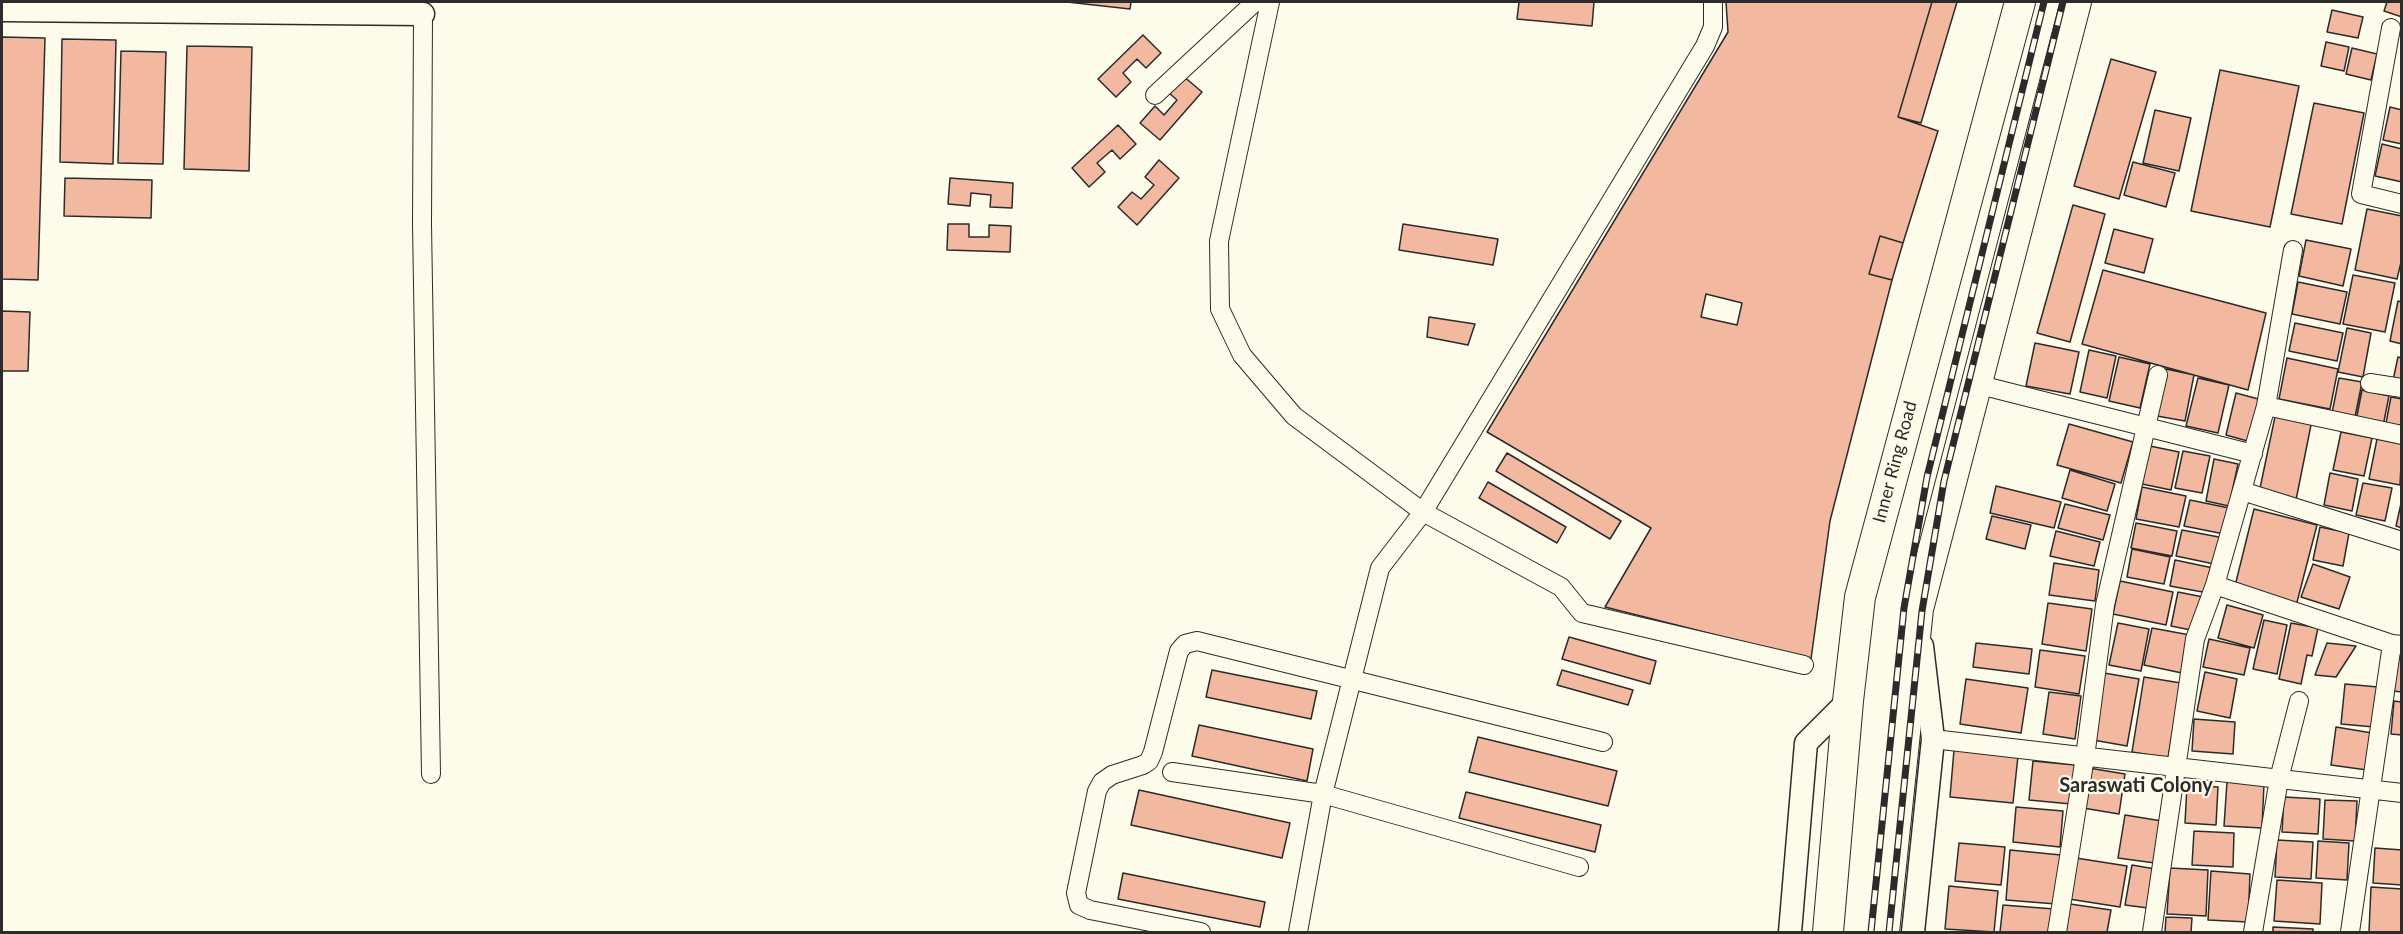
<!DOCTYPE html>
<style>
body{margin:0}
#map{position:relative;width:2403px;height:934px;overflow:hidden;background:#fdfbea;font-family:Lato,sans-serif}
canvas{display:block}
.frame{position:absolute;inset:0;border:3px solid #2b2b2b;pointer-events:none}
</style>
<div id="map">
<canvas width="2403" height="934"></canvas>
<div class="frame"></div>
</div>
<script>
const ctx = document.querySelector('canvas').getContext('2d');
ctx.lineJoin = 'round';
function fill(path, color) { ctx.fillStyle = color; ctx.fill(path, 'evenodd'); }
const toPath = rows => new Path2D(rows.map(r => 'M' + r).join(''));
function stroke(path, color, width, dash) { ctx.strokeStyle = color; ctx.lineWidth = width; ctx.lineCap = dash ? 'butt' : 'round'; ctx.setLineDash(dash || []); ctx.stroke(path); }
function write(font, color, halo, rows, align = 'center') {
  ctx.font = font + ' Lato,sans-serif'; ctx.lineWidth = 4.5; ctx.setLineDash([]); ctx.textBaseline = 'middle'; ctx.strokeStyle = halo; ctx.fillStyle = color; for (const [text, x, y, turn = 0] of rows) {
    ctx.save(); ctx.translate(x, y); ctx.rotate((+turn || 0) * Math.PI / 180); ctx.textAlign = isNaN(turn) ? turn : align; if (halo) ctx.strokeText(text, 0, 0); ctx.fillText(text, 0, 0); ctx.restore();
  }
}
const building = toPath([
 [1067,2,1131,2,1130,9,1067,2],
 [1519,2,1594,2,1592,26,1517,19,1519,2],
 [1726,2,1932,2,1898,117,1938,131,1903,243,1880,236,1869,274,1892,280,1830,521,1811,659,1605,607,1651,528,1487,432,1728,32,1726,2],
 [1932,2,1957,2,1921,123,1898,117,1932,2],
 [2387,2,2402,2,2402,17,2384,11,2387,2],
 [2332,10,2363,17,2358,38,2327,32,2332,10],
 [1143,35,1161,53,1146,68,1137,59,1123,73,1131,82,1116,97,1098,79,1143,35],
 [2,37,45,38,38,280,2,279,2,37],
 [62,39,116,40,113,164,60,162,62,39],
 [2326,42,2349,47,2344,71,2321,66,2326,42],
 [187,46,252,47,249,171,184,169,187,46],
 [2352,48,2377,54,2371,80,2346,74,2352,48],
 [121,51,166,52,163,164,118,163,121,51],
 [2111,59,2156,72,2119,199,2074,186,2111,59],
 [2220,70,2299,86,2270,227,2191,211,2220,70],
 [1182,75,1202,92,1160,140,1140,123,1155,106,1164,115,1177,100,1168,92,1182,75],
 [2314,103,2364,113,2342,224,2291,214,2314,103],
 [2390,107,2402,110,2402,144,2383,140,2390,107],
 [2155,110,2191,118,2179,171,2143,163,2155,110],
 [1118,125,1136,144,1120,159,1112,150,1097,163,1105,172,1089,187,1072,168,1118,125],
 [2382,144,2402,149,2402,182,2375,176,2382,144],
 [1159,160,1179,178,1137,225,1118,207,1132,192,1141,199,1154,185,1145,177,1159,160],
 [2133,162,2175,173,2166,207,2124,195,2133,162],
 [65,178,152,180,151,218,64,216,65,178],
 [950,178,1013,183,1012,208,990,207,991,195,971,193,970,206,948,204,950,178],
 [2073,205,2105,214,2070,342,2037,333,2073,205],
 [2367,209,2402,216,2402,258,2397,279,2355,270,2367,209],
 [948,224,969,224,969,237,989,237,989,225,1011,226,1010,252,947,250,948,224],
 [1403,224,1498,239,1493,265,1399,250,1403,224],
 [2114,229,2153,239,2144,273,2105,263,2114,229],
 [1880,236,1903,243,1892,280,1869,274,1880,236],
 [2306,240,2351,249,2343,286,2299,276,2306,240],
 [2103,270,2266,313,2248,390,2082,344,2103,270],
 [2353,275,2395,283,2385,332,2343,324,2353,275],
 [2298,282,2347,292,2340,324,2292,314,2298,282],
 [1706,294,1742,303,1737,325,1701,317,1706,294],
 [2398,301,2402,302,2402,344,2390,341,2398,301],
 [2,311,30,312,28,371,2,371,2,311],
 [1429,317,1475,324,1468,345,1427,337,1429,317],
 [2295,323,2343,333,2337,361,2289,351,2295,323],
 [2347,328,2371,333,2363,377,2338,372,2347,328],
 [2035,343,2079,352,2070,394,2026,386,2035,343],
 [2089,350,2116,356,2107,398,2080,392,2089,350],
 [2119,357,2150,364,2140,408,2109,401,2119,357],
 [2398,357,2402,358,2402,387,2392,385,2398,357],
 [2287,358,2338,369,2330,409,2279,399,2287,358],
 [2166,369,2194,375,2185,421,2157,416,2166,369],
 [2198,378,2229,385,2218,433,2186,426,2198,378],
 [2339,378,2362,382,2355,417,2332,413,2339,378],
 [2362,390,2389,396,2383,426,2356,421,2362,390],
 [2236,393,2262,400,2251,442,2226,435,2236,393],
 [2391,397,2402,399,2402,426,2386,423,2391,397],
 [2276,412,2312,420,2296,500,2259,493,2276,412],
 [2069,424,2133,442,2121,483,2057,465,2069,424],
 [2341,432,2372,438,2364,476,2333,470,2341,432],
 [2377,439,2402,444,2400,485,2369,479,2377,439],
 [2150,446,2179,452,2171,490,2142,484,2150,446],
 [2183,451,2210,456,2202,493,2175,488,2183,451],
 [1507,453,1621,521,1610,539,1496,471,1507,453],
 [2214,459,2238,464,2229,506,2206,501,2214,459],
 [2070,470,2115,484,2107,511,2062,498,2070,470],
 [2330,473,2358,479,2352,511,2324,505,2330,473],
 [1488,482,1566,527,1557,543,1479,498,1488,482],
 [2363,483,2392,488,2385,521,2356,515,2363,483],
 [1996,486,2061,502,2054,528,1990,513,1996,486],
 [2142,487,2186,496,2179,527,2136,519,2142,487],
 [2402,499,2402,528,2396,526,2402,499],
 [2190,500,2229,508,2224,534,2184,526,2190,500],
 [2065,504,2110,515,2103,540,2058,528,2065,504],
 [2254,509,2317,525,2296,606,2234,590,2254,509],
 [1992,516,2031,525,2025,549,1986,539,1992,516],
 [2136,523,2177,531,2172,556,2131,548,2136,523],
 [2320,527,2349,533,2343,566,2313,560,2320,527],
 [2182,530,2224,538,2219,565,2176,556,2182,530],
 [2056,531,2100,542,2094,566,2050,556,2056,531],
 [2132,549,2170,557,2164,584,2127,577,2132,549],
 [2175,560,2213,568,2208,593,2170,586,2175,560],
 [2054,563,2099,570,2095,601,2049,595,2054,563],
 [2313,564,2350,577,2339,609,2301,597,2313,564],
 [2120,581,2173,592,2166,625,2113,614,2120,581],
 [2178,592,2203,597,2196,631,2171,626,2178,592],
 [2048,603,2092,609,2086,651,2042,644,2048,603],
 [2227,605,2263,615,2254,648,2218,638,2227,605],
 [2264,620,2287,625,2277,674,2253,669,2264,620],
 [2118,623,2149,629,2141,671,2109,665,2118,623],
 [2291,623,2318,628,2312,656,2307,655,2301,684,2279,679,2291,623],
 [2152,628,2190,635,2182,673,2144,665,2152,628],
 [1569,637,1656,661,1650,684,1562,659,1569,637],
 [2209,639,2250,648,2244,675,2203,667,2209,639],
 [1976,643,2032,649,2029,674,1973,667,1976,643],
 [2327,643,2356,646,2336,677,2315,675,2327,643],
 [2040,650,2085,656,2079,694,2035,687,2040,650],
 [2398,657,2402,658,2402,692,2393,691,2398,657],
 [1212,670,1317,691,1311,719,1206,697,1212,670],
 [1562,670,1633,690,1628,705,1557,685,1562,670],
 [2205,672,2237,679,2230,718,2197,711,2205,672],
 [2104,673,2139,679,2127,746,2093,740,2104,673],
 [2144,677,2181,683,2168,758,2132,752,2144,677],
 [1966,679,2028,688,2021,733,1960,724,1966,679],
 [2345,684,2378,687,2374,727,2341,724,2345,684],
 [2049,692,2081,696,2075,739,2043,734,2049,692],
 [2394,701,2402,702,2402,735,2391,734,2394,701],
 [2194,719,2235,722,2233,754,2192,751,2194,719],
 [1199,725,1313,749,1307,781,1192,756,1199,725],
 [2336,727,2372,733,2367,770,2331,765,2336,727],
 [1478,737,1617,771,1608,806,1469,772,1478,737],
 [1954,750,2018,756,2013,803,1950,797,1954,750],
 [2033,761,2075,765,2071,804,2029,800,2033,761],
 [2089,768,2125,774,2119,814,2083,808,2089,768],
 [2227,782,2264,784,2262,828,2224,826,2227,782],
 [2187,785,2218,787,2216,825,2185,823,2187,785],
 [1139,790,1290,823,1282,858,1131,825,1139,790],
 [1466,792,1601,825,1595,852,1459,818,1466,792],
 [2284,797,2320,799,2318,834,2282,832,2284,797],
 [2325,800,2357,801,2355,841,2323,839,2325,800],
 [2016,807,2063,811,2060,847,2013,842,2016,807],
 [2125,815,2162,821,2155,863,2118,858,2125,815],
 [2194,831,2234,833,2233,867,2192,865,2194,831],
 [2277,840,2313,842,2311,879,2275,877,2277,840],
 [2318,841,2349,843,2347,880,2316,878,2318,841],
 [1959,843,2005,847,2001,885,1955,881,1959,843],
 [2375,848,2402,850,2402,885,2373,883,2375,848],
 [2010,850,2061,855,2056,904,2006,900,2010,850],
 [2076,858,2127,866,2120,907,2069,899,2076,858],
 [2132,865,2155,869,2148,908,2125,905,2132,865],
 [2170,868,2208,870,2206,916,2167,914,2170,868],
 [2211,871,2250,874,2248,922,2208,920,2211,871],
 [1123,873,1265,902,1260,927,1118,899,1123,873],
 [2277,880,2322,883,2320,924,2274,921,2277,880],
 [1949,886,1998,891,1994,932,1945,929,1949,886],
 [2371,887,2402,889,2401,932,2369,932,2371,887],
 [2070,904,2111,910,2107,932,2066,932,2070,904],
 [2003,905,2054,909,2052,932,2000,932,2003,905],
 [2166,917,2192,918,2191,932,2165,932,2166,917],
 [2273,927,2313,929,2313,932,2273,932,2273,927]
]);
fill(building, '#f2b8a0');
stroke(building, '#2b2b2b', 1.5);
const minor = toPath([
 [1270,2,1219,241,1220,309,1242,355,1294,416,1423,512,1561,587,1582,613,1804,665],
 [423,14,422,224,431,774],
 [2391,28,2361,194,2402,204],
 [1155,95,1255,2],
 [2370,383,2402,388],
 [1976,384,2253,454],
 [2266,406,2402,435],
 [2242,491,2402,541],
 [2215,585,2392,644,2402,645],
 [1933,739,2402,793],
 [1172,772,1323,794,1579,867],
 [1201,932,1090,910,1079,905,1076,893,1097,791,1102,782,1112,775,1143,765,1149,761,1153,752,1179,651,1185,644,1197,641,1603,742],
 [1298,932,1323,794,1380,568,1423,512,1705,46,1713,27,1713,2],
 [2057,932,2085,757,2105,605,2158,375],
 [2152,932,2195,639,2215,585,2266,406,2293,250],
 [2253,932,2279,779,2299,701],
 [2350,932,2392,644]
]);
const tertiary = toPath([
 [2,10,423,14],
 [1790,932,1806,743,1848,701],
 [1913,932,1933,739,1922,646]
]);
const trunk = toPath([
 [1828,932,1848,701,1860,597,2020,2],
 [1884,932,1918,609,2076,2]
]);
stroke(minor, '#2b2b2b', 20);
stroke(tertiary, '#2b2b2b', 25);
stroke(trunk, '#2b2b2b', 32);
stroke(minor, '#fdfbea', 18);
stroke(tertiary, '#fdfbea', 22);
stroke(trunk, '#fdfbea', 30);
const rail = toPath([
 [1871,932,1904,608,1927,477,2044,2],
 [1889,932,1922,611,1944,481,2063,2]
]);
stroke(rail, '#2b2b2b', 7);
stroke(rail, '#fdfbea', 4.5, [14]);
write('18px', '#2b2b2b', '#fdfbea', [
 ["Inner Ring Road",1895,462,-75]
]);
write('bold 20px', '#2b2b2b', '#fdfbea', [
 ["Saraswati Colony",2136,786]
]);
</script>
